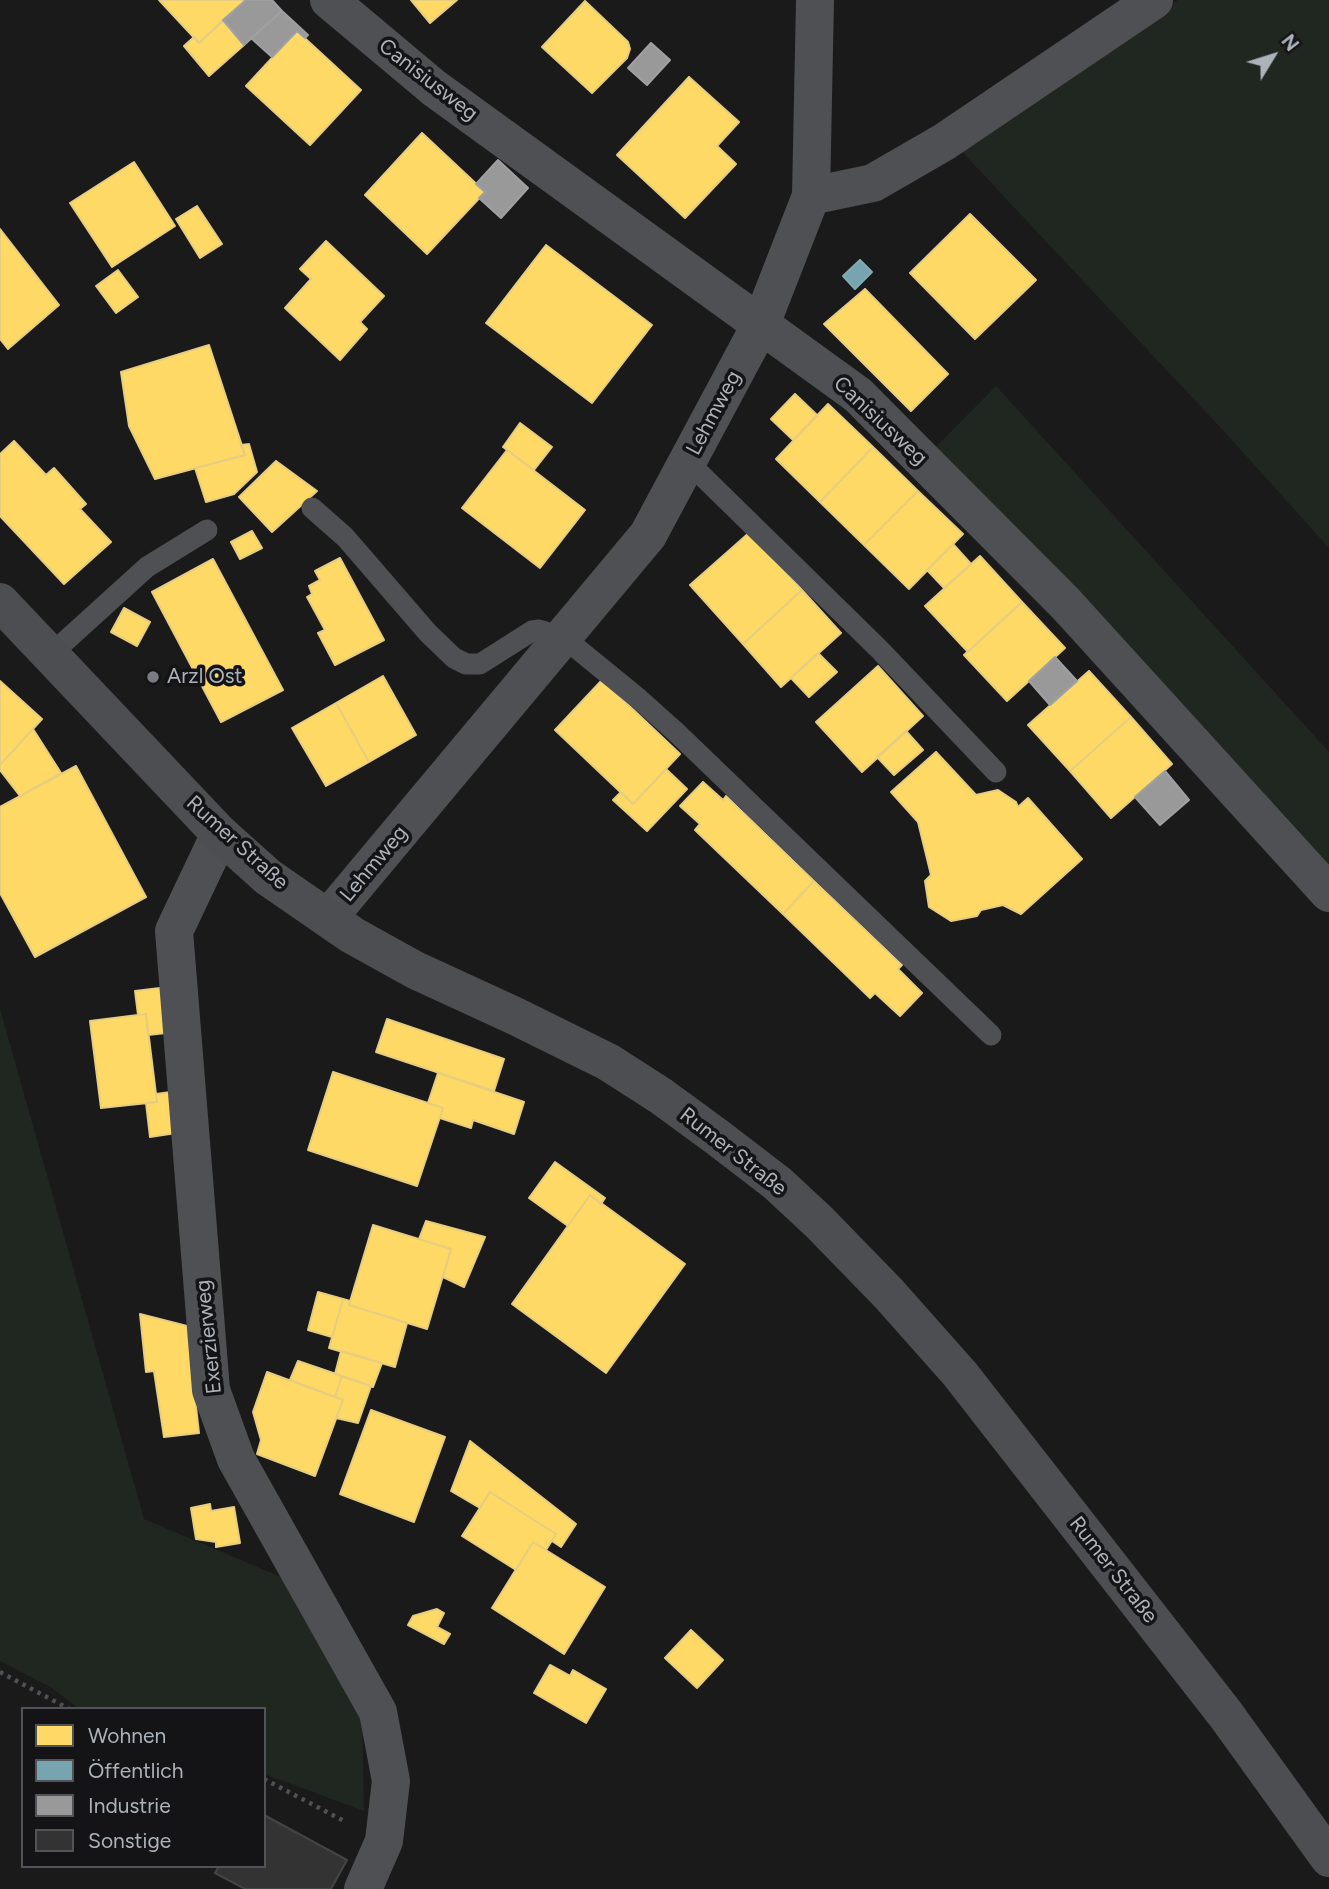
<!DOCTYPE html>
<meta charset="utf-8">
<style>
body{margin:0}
#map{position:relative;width:1329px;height:1889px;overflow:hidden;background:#1a1a1a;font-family:Figtree,sans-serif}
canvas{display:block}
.legend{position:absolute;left:21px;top:1707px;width:245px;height:161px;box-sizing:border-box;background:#141416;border:2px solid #515358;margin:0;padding:9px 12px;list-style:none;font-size:21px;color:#acb2ba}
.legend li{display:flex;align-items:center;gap:14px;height:35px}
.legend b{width:35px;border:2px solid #515358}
.north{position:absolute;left:1238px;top:21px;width:70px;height:70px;-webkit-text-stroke:5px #141416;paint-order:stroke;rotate:52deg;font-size:19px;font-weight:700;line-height:28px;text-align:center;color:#acb2ba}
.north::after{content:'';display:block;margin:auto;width:24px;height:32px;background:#acb2ba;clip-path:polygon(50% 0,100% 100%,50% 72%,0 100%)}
</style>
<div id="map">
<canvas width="1329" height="1889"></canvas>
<ul class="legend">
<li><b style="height:19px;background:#ffd966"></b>Wohnen</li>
<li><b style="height:19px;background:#76a5af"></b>Öffentlich</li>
<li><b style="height:19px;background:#999"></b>Industrie</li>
<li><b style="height:19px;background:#333334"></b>Sonstige</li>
</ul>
<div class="north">N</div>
</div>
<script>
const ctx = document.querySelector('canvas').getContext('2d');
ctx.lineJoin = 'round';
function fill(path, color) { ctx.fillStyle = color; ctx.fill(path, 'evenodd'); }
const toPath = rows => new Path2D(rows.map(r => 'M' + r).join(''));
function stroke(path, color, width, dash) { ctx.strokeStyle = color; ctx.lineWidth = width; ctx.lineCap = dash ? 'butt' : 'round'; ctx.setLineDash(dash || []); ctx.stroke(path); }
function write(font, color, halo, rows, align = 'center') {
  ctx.font = font + ' Figtree,sans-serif'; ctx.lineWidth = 7; ctx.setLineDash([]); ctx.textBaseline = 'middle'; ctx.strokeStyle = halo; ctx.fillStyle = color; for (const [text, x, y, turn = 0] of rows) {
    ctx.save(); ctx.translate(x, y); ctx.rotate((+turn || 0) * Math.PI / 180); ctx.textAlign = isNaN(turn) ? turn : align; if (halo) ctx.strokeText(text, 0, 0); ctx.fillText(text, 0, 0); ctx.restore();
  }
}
fill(toPath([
 [1178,0,1329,0,1329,548,1231,439,953,142],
 [996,386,1329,752,1329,880,929,454],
 [0,1009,144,1519,300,1585,362,1709,364,1811,264,1774,264,1709,79,1709,52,1688,0,1661]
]), '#202720');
const homes = toPath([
 [159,0,246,0,199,43,159,0],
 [411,0,457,0,430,23,411,0],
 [585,1,628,42,630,49,627,58,592,93,542,47,585,1],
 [223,20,244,45,209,76,184,46,194,37,199,43,223,20],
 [297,31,361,90,310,145,246,86,297,31],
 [689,77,739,122,717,146,736,164,685,218,617,155,689,77],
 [422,133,485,192,427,254,365,195,422,133],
 [134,162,175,226,112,267,70,203,134,162],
 [197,206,222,244,200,258,176,219,197,206],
 [970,214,1036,280,975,339,910,273,970,214],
 [0,229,59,305,8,349,0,339,0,229],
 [326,241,384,296,360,322,367,329,340,360,285,308,311,279,300,269,326,241],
 [546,245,652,325,592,403,486,323,546,245],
 [118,270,138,297,116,313,96,286,118,270],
 [865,289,948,374,911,411,824,324,865,289],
 [209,345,245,455,155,479,129,426,121,372,209,345],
 [795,394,817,415,793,440,771,419,795,394],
 [828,404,873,447,820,502,776,459,828,404],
 [520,423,552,447,534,470,503,447,520,423],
 [14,441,46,475,54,468,86,504,80,509,111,542,64,584,0,516,0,454,14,441],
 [249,444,257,472,234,494,206,502,195,468,245,455,241,445,249,444],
 [873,447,918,491,864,545,820,502,873,447],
 [507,450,585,510,540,568,462,508,507,450],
 [276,461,317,491,272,532,239,497,276,461],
 [918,491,963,534,909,589,864,545,918,491],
 [252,531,262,548,240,559,231,542,252,531],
 [750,532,802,590,743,644,690,585,750,532],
 [953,544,971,564,944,588,927,570,953,544],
 [980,556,1022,602,968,652,925,606,980,556],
 [340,558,384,640,335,665,318,633,325,630,307,597,312,594,309,586,320,580,315,571,340,558],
 [213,559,283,690,221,722,152,592,213,559],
 [802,590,841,633,781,687,743,644,802,590],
 [1022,602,1065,648,1007,701,964,655,1022,602],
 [124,608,150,622,137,646,111,632,124,608],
 [818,653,837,672,809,697,791,678,818,653],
 [878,666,923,716,862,772,816,722,878,666],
 [1089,671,1131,717,1070,771,1028,725,1089,671],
 [383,676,416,735,369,762,336,703,383,676],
 [602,680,680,754,633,804,555,730,602,680],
 [0,681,42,719,0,765,0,681],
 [336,703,369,762,326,786,292,728,336,703],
 [1131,717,1172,764,1111,818,1070,771,1131,717],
 [33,729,61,773,20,796,0,770,0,765,33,729],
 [906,731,923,750,894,775,877,757,906,731],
 [936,752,976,795,998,790,1016,802,1018,807,1028,798,1082,859,1021,914,1003,905,981,910,977,916,951,921,929,907,925,881,931,875,918,822,891,792,936,752],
 [76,766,146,897,35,957,0,893,0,807,76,766],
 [666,769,687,789,647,831,613,800,621,792,633,804,666,769],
 [703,782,723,800,726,796,814,881,783,914,695,830,700,824,680,806,703,782],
 [814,881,902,965,898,969,922,993,900,1016,875,993,870,998,783,914,814,881],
 [160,988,166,1033,148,1035,146,1014,138,1015,135,991,160,988],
 [146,1014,157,1102,101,1108,90,1021,146,1014],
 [387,1019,504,1059,494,1091,376,1052,387,1019],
 [333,1072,443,1108,417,1186,308,1150,333,1072],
 [438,1073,524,1102,514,1134,473,1120,471,1128,440,1118,443,1108,428,1103,438,1073],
 [171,1092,176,1133,150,1137,146,1103,157,1102,156,1094,171,1092],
 [555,1162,605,1198,601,1204,590,1195,568,1226,529,1198,555,1162],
 [590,1195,685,1264,606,1373,512,1304,590,1195],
 [426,1221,485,1237,464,1287,443,1277,451,1249,419,1239,426,1221],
 [373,1225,451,1249,427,1329,349,1305,373,1225],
 [318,1292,343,1299,332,1337,308,1330,318,1292],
 [343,1299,350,1301,349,1305,407,1323,395,1367,329,1348,343,1299],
 [140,1314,187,1326,199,1433,164,1437,154,1371,146,1372,140,1314],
 [341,1351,382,1363,373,1387,335,1374,341,1351],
 [298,1361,342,1376,335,1397,290,1380,298,1361],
 [267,1372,343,1400,315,1476,257,1454,261,1440,253,1412,267,1372],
 [342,1376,371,1386,358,1423,336,1418,343,1400,335,1397,342,1376],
 [371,1410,445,1437,414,1522,340,1494,371,1410],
 [470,1441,576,1524,561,1547,552,1541,556,1534,490,1492,480,1508,451,1491,470,1441],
 [490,1492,556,1534,546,1550,533,1542,516,1570,462,1536,490,1492],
 [210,1504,211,1511,234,1507,240,1543,216,1547,216,1542,196,1539,191,1508,210,1504],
 [533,1542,605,1587,564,1654,492,1608,533,1542],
 [437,1609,444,1613,437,1627,450,1634,444,1644,408,1625,413,1616,437,1609],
 [691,1630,723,1660,697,1688,665,1658,691,1630],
 [550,1665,570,1676,573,1670,606,1689,586,1723,534,1693,550,1665]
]);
fill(homes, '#ffd966');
stroke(homes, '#e6cd7f', 2);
const public = toPath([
 [860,260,872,272,855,289,843,276,860,260]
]);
fill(public, '#76a5af');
stroke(public, '#86a9b2', 2);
const industry = toPath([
 [246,0,272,0,282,11,244,45,223,20,246,0],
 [282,11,308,35,305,38,297,31,272,57,251,38,282,11],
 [651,43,670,60,647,85,628,68,651,43],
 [498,160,528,188,501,218,479,198,485,192,476,184,498,160],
 [1055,657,1077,681,1050,705,1029,681,1055,657],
 [1165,771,1189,800,1160,825,1135,797,1165,771]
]);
fill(industry, '#999');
stroke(industry, '#9fa0a3', 2);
const building = toPath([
 [264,1815,347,1860,331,1889,245,1889,215,1873,219,1866,264,1866,264,1815]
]);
fill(building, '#333334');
stroke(building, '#424446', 2);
stroke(toPath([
 [0,1672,69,1709],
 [264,1779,346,1822]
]), '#505154', 4.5, [3.5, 5]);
stroke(toPath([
 [688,462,880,650,996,772],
 [312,508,345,537,428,633,454,658,466,664,480,664,532,631,539,630,563,637,639,699,677,733,991,1035],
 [50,655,147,567,207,530]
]), '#4e5053', 21);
stroke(toPath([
 [329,0,434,88,858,395,1066,604,1329,893],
 [811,196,815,0],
 [220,834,174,931,211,1390,236,1459,378,1712,391,1781,384,1841,363,1889],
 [328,918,648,535,761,324,811,196,873,183,944,142,1154,0]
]), '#4e5053', 38);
stroke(toPath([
 [0,602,220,834,268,877,352,935,415,970,515,1016,608,1062,661,1096,717,1137,777,1183,819,1222,889,1294,960,1374,1226,1715,1329,1858]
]), '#4d4e51', 38);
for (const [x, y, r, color] of [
 [153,677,7,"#797d82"]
]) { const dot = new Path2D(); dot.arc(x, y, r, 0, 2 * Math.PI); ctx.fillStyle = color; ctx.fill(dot); stroke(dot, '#141416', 2.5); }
write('21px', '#acb2ba', '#141416', [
 ["Canisiusweg",428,80,38],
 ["Lehmweg",714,413,-62],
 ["Canisiusweg",880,421,43],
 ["Rumer Straße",237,843,42],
 ["Lehmweg",374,864,-50],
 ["Rumer Straße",733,1152,38],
 ["Exerzierweg",209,1337,-96],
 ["Rumer Straße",1113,1570,52]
]);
write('21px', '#acb2ba', '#141416', [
 ["Arzl Ost",167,677]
], 'left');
</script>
